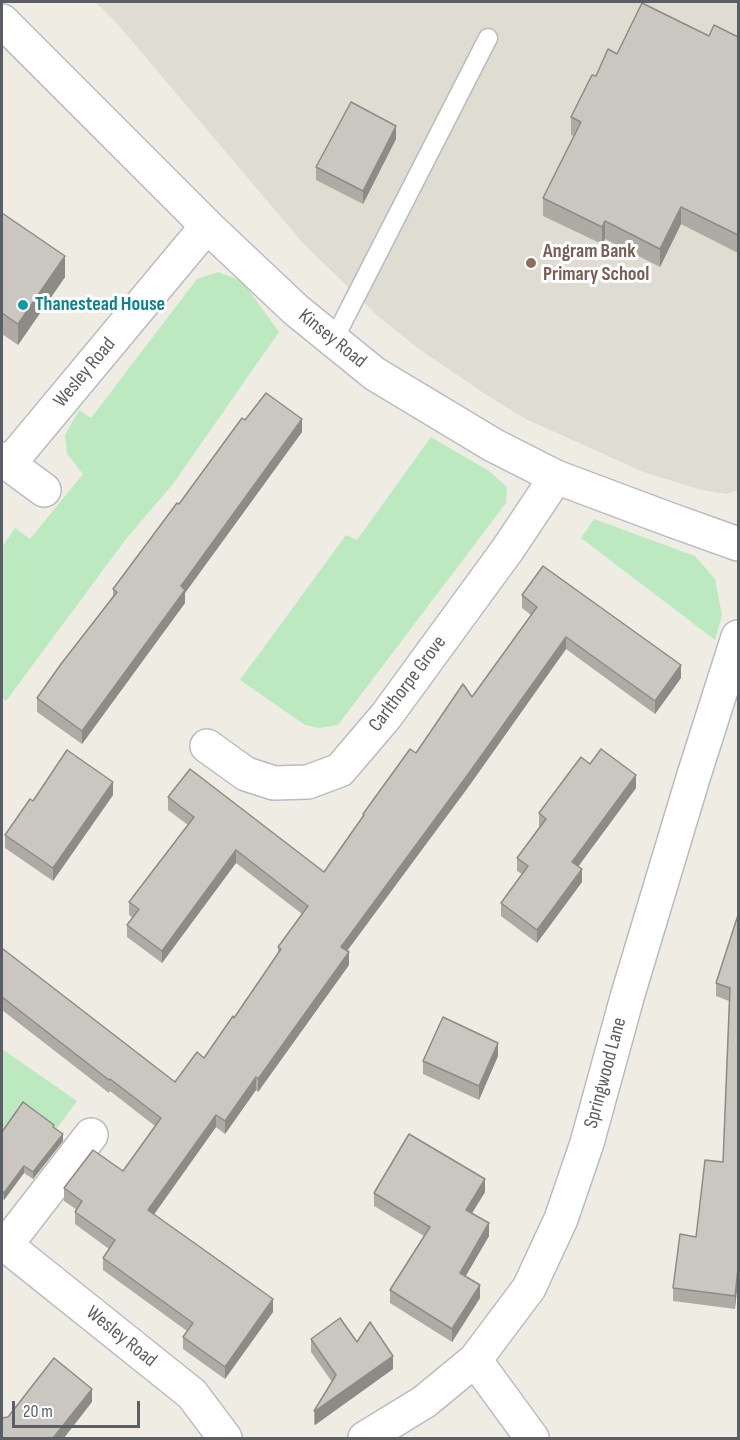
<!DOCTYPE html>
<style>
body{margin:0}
#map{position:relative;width:740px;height:1440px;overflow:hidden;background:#efede3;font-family:"Sofia Sans Condensed",sans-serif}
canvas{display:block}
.frame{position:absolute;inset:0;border:3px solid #5b5f65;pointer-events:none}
.scale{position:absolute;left:12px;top:1401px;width:128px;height:27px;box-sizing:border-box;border:3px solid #5b5f65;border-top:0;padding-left:8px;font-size:18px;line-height:21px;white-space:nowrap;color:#5b5f65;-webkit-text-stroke:4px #fff;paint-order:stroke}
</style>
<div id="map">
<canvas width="740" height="1440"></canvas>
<div class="frame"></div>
<div class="scale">20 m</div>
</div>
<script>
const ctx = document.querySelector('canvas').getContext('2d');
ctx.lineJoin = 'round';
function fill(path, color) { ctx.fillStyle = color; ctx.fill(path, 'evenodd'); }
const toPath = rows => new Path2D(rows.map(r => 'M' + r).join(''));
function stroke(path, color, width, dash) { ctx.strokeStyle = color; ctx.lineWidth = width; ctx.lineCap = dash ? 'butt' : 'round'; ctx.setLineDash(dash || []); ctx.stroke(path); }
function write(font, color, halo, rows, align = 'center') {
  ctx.font = font + ' "Sofia Sans Condensed",sans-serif'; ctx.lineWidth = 6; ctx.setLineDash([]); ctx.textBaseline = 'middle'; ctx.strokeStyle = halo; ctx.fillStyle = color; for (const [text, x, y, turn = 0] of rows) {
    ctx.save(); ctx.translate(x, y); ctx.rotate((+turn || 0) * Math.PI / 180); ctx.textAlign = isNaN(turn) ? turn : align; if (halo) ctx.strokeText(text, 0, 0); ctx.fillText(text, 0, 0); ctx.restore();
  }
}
fill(toPath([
 [95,2,738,2,738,490,727,494,701,490,641,471,526,419,485,394,419,349,379,317,302,242,115,21]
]), '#dfdcd2');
fill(toPath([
 [218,272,242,281,279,332,173,484,126,539,6,701,2,697,2,547,15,528,30,539,83,474,67,454,65,435,79,410,91,418,197,279],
 [431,437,489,471,507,487,506,503,338,725,319,728,305,725,240,680,346,535,357,540],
 [594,519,695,556,715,579,722,615,715,640,581,538],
 [2,1049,77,1101,54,1132,2,1139]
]), '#bde9c0');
const service = toPath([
 [333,341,488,38]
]);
const minor = toPath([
 [2,21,207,226,296,310,375,374,493,445,556,477,671,520,738,544],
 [2,459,44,490],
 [9,464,207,226],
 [207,746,246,774,274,783,308,782,340,770,386,716,508,549,556,477],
 [2,1242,192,1394,225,1438],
 [6,1245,91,1135],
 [475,1360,532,1438],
 [365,1438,424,1402,475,1360,529,1288,561,1219,587,1143,628,994,693,778,738,637]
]);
stroke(service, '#b8bbc0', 21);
stroke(minor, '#b8bbc0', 36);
stroke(service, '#fff', 18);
stroke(minor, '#fff', 33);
fill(toPath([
 [709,36,738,37,738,253,681,224,660,267,605,239,602,244,543,216,543,198,574,136,571,135,571,117,596,76,617,54],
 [396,139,363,204,316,180,316,167],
 [2,213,65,277,18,345,2,334],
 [245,420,302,432,185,593,185,603,82,744,37,712,37,698,113,596,113,589],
 [522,595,681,678,655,714,566,649,469,786,347,951,349,965,258,1092,256,1090,225,1134,216,1127,154,1214,273,1312,225,1379,183,1349,183,1337,187,1331,103,1270,103,1258,109,1249,75,1224,75,1212,77,1210,64,1201,64,1188,123,1171,155,1126,110,1091,109,1093,2,1010,2,951,175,1082,204,1058,234,1018,278,953,278,947,302,914,236,863,162,963,127,937,127,925,133,918,129,915,129,902,188,825,168,810,168,797,324,872,363,817,363,814,416,753,472,697,531,615,522,608],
 [590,764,636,788,578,866,582,882,537,943,501,916,501,903,522,874,517,871,517,858,539,827,539,813],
 [113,795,53,881,5,848,5,835,33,801],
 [738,915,735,1309,673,1301,673,1288,696,1237,723,1162,729,1001,716,996,716,983],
 [498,1056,479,1100,423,1074,423,1061],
 [54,1127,63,1141,33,1179,24,1173,4,1200,2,1198,2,1132],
 [485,1192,472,1213,489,1236,465,1276,480,1298,452,1342,390,1303,390,1290,424,1236,374,1206,374,1193],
 [311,1339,357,1342,393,1369,315,1425,314,1424,314,1411,332,1382,311,1352]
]), '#aeaba5');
fill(toPath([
 [396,126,396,139,363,204,363,191],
 [681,207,681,224,660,267,660,249],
 [605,221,605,239,602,244,602,227],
 [65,256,65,277,18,345,18,324],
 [302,419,302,432,185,593,185,603,82,744,82,731,181,586],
 [566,637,566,649,469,786,341,959,341,947],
 [681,665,681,678,655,714,655,701],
 [636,775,636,788,572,875,572,862],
 [113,782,113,795,53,881,53,868],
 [236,850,236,863,162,963,162,951],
 [582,869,582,882,537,943,537,930],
 [349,952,349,965,258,1092,258,1079],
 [498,1043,498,1056,479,1100,479,1086],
 [256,1077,256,1090,225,1134,225,1121],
 [216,1115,216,1127,148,1223,148,1210],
 [63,1134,63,1141,33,1179,33,1172],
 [24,1166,24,1173,4,1200,4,1193],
 [485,1179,485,1192,466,1223,466,1210],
 [489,1223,489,1236,460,1286,460,1273],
 [738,1268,738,1281,735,1309,735,1296],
 [480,1285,480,1298,452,1342,452,1329],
 [273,1299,273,1312,225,1379,225,1367],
 [393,1356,393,1369,315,1425,315,1411],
 [92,1389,92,1402,64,1438,53,1438]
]), '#8d8b86');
const building = toPath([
 [642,3,709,36,714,25,738,37,738,235,681,207,660,249,605,221,602,227,543,198,581,122,571,117,592,75,596,76,608,49,617,54,642,3],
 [351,102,396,126,363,191,316,167,351,102],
 [2,213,65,256,18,324,2,313,2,213],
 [266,393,302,419,181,586,185,590,82,731,37,698,61,664,117,592,113,589,177,503,179,504,242,418,245,420,266,393],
 [543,566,681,665,655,701,566,637,469,773,341,947,349,952,258,1079,256,1077,225,1121,216,1115,148,1210,273,1299,225,1367,183,1337,193,1323,103,1258,115,1240,75,1212,82,1201,64,1188,93,1150,123,1171,161,1118,110,1079,109,1080,2,997,2,951,3,949,175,1082,197,1052,204,1058,233,1016,234,1018,281,949,278,947,308,906,236,850,162,951,127,925,139,909,129,902,194,817,168,797,190,769,324,872,364,815,363,814,410,749,416,753,463,684,472,697,537,607,522,595,543,566],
 [601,749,636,775,572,862,582,869,537,930,501,903,528,866,517,858,546,819,539,813,581,757,590,764,601,749],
 [67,750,113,782,53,868,5,835,30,799,33,801,67,750],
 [738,915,738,1268,735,1296,673,1288,680,1234,696,1237,705,1160,723,1162,730,988,716,983,738,915],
 [443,1017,498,1043,479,1086,423,1061,443,1017],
 [23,1102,54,1125,53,1127,63,1134,33,1172,24,1166,4,1193,2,1191,2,1132,23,1102],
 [409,1134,485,1179,466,1210,489,1223,460,1273,480,1285,452,1329,390,1290,430,1227,374,1193,409,1134],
 [340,1318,357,1342,370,1322,393,1356,315,1411,314,1411,336,1375,311,1339,340,1318],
 [54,1358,92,1389,53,1438,2,1438,2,1418,8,1417,54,1358]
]);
fill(building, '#cac7c0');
stroke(building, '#8d8b86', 1.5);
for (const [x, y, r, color] of [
 [531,263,6,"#8d6e63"],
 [23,305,6,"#0f9aa8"]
]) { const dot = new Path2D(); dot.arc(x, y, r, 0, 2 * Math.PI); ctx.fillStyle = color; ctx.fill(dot); stroke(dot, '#fff', 2); }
write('bold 20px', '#785e54', '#fff', [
 ["Angram Bank",543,252],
 ["Primary School",543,275]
], 'left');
write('bold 20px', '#0d838f', '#fff', [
 ["Thanestead House",35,305]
], 'left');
write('20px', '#5b5f65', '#fff', [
 ["Kinsey Road",332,339,39],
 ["Wesley Road",85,373,-50],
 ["Carlthorpe Grove",408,684,-53],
 ["Springwood Lane",606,1073,-75],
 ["Wesley Road",121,1337,39]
]);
</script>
